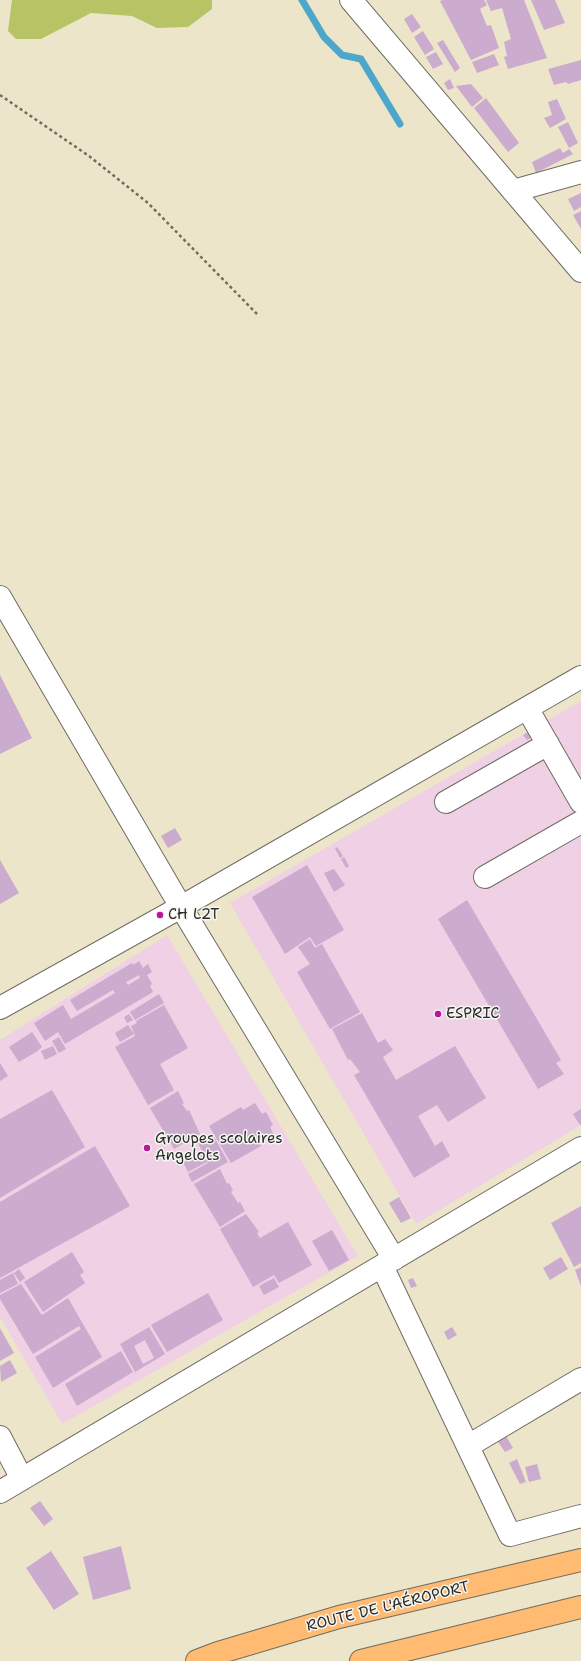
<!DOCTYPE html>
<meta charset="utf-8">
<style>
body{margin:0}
canvas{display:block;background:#ece5c9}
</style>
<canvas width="581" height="1661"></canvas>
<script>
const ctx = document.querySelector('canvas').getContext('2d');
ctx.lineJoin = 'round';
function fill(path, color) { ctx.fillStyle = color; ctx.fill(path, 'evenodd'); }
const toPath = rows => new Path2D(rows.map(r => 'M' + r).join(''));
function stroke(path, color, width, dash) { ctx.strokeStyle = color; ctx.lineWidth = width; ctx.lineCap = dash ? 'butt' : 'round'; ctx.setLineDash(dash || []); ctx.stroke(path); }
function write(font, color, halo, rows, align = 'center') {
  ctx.font = font + ' "Shantell Sans",sans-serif'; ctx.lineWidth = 3; ctx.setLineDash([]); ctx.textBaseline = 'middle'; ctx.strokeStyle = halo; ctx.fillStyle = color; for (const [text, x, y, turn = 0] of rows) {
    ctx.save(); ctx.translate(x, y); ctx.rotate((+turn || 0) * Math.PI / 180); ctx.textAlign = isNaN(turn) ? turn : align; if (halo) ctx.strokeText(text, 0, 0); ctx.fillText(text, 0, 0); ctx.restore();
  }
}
fill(toPath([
 [581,701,581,1125,416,1224,230,903],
 [167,935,358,1256,62,1424,0,1317,0,1040]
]), '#efd0e5');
fill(toPath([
 [12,0,212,0,212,9,188,27,157,28,132,16,91,13,41,39,16,39,8,31]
]), '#b7c466');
stroke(toPath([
 [302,0,324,37,342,55,361,59,400,124]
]), '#4ca7ca', 7);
fill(toPath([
 [443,0,484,0,487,5,480,9,487,26,491,25,499,48,471,60,440,1],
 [486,0,524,0,547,58,508,69,504,57,507,56,504,42,511,39,502,8,491,11],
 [531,0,555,0,565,23,544,30],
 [412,14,421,27,412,33,404,19],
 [423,31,434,49,425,55,414,37],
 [443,40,460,68,455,72,437,43],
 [436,52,443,64,433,69,426,57],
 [494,54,499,65,477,73,472,62],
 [581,60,581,80,568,84,566,82,554,85,548,69],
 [450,79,454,88,448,90,444,83],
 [471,84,483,98,472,107,456,86],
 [486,98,519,143,508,152,474,108],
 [557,99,566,119,550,128,544,118,552,115,548,102],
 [568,122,578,143,569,148,558,127],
 [560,148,563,153,569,149,573,154,536,173,532,162],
 [581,193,581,207,574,211,568,199],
 [581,211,581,229,573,215],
 [0,675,32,738,0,754],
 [533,729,536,735,527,740,523,735],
 [175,828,182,840,168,848,161,836],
 [337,847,343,856,340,858,335,848],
 [344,857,349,866,346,868,341,859],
 [0,860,19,893,0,904],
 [307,865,344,930,316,946,310,937,285,954,252,897],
 [334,869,345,885,334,892,324,873],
 [467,900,561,1060,556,1063,564,1074,538,1089,438,919],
 [310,939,315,948,322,944,360,1012,330,1029,297,972,310,964,298,947],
 [139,961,143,968,148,964,152,972,147,975,152,984,150,986,153,992,65,1044,58,1032,45,1041,34,1023,63,1005,71,1019,115,993,113,990,77,1011,70,1000,132,963,133,965],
 [139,975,140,978,128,985,126,982],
 [159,994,164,1003,135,1020,130,1012],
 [164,1005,188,1048,160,1064,174,1090,148,1105,115,1047,135,1036,131,1026,137,1023,136,1021],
 [362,1013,378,1043,385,1039,393,1050,383,1057,396,1080,455,1046,486,1098,448,1122,437,1105,418,1116,435,1146,442,1141,450,1156,414,1178,354,1075,360,1072,350,1059,348,1060,332,1029],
 [129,1014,133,1020,127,1023,124,1017],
 [128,1025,134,1034,120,1042,115,1033],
 [32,1032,42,1047,36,1052,19,1062,9,1047],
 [59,1037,66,1049,59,1053,52,1041],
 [53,1046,57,1054,45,1060,41,1051],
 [0,1063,8,1076,0,1081],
 [52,1090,85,1147,0,1198,0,1119],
 [178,1091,184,1103,182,1104,187,1111,189,1110,200,1134,174,1149,150,1108],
 [255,1103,262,1114,266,1112,273,1125,270,1127,274,1135,260,1143,261,1146,231,1163,209,1126,241,1107,243,1110],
 [581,1109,581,1124,580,1125,573,1114],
 [212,1133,228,1162,192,1182,188,1174,208,1163,197,1141],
 [95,1146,130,1206,0,1278,0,1202],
 [201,1151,207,1162,188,1172,183,1162],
 [220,1169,227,1184,229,1183,233,1190,231,1192,238,1203,240,1202,245,1211,220,1227,194,1184],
 [399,1197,411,1218,401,1223,389,1203],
 [581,1206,581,1263,574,1267,551,1223],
 [246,1214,259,1232,257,1233,260,1238,288,1222,312,1265,279,1283,274,1275,253,1287,220,1229],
 [332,1230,349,1260,329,1271,312,1241],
 [72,1252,84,1272,80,1275,85,1283,43,1312,24,1282],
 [561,1257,568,1269,550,1280,543,1268],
 [581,1267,581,1286,575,1270],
 [19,1269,25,1278,20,1282,14,1273],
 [13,1273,18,1284,0,1293,0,1280],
 [274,1278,279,1287,264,1295,259,1286],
 [413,1278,417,1286,411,1288,408,1280],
 [21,1284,42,1315,68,1298,102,1357,53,1388,35,1357,81,1329,79,1326,33,1354,0,1299,0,1295],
 [208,1293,223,1320,167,1352,151,1325],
 [149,1327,165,1354,135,1372,120,1344],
 [145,1340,154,1358,143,1364,134,1346],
 [452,1327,457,1335,448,1340,444,1332],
 [0,1328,14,1353,0,1361],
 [121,1351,133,1372,77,1406,65,1384],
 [10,1360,17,1373,1,1382,0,1366],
 [506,1436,513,1448,505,1452,498,1442],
 [517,1459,526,1482,520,1484,509,1463],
 [537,1464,541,1479,529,1482,525,1467],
 [40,1501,53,1519,44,1526,30,1508],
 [121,1546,131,1589,93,1600,83,1557],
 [51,1551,79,1594,54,1610,26,1568]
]), '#cbabce');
const minor = toPath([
 [351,0,581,271],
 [513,191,581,172],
 [0,597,181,907,394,1259],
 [527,708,581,802],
 [446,802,548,744],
 [485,877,581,822],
 [0,1008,181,907,581,677],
 [382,1266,510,1535,581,1516],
 [0,1437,22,1479],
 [468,1446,581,1379],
 [0,1492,581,1148]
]);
const highway = toPath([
 [197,1661,218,1653,339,1617,581,1560],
 [361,1661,581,1607]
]);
stroke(minor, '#6f6c62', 24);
stroke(highway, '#6f6c62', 24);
stroke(toPath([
 [0,95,89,156,148,203,257,314]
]), '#6f6c62', 2.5, [3, 3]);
stroke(minor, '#fff', 22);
stroke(highway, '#ffbb71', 22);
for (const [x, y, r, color] of [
 [160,915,4,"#b5179e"],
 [438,1014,4,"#b5179e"],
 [147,1148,4,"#b5179e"]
]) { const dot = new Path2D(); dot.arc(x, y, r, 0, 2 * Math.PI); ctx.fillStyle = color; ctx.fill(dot); stroke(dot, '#f6f6f2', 1.5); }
write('15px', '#2b2b2b', '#f6f6f2', [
 ["CH L2T",168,915],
 ["ESPRIC",446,1014],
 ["Groupes scolaires",155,1139],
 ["Angelots",155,1156]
], 'left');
write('15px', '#2b2b2b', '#f6f6f2', [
 ["ROUTE DE L'AÉROPORT",388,1607,-14]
]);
</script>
